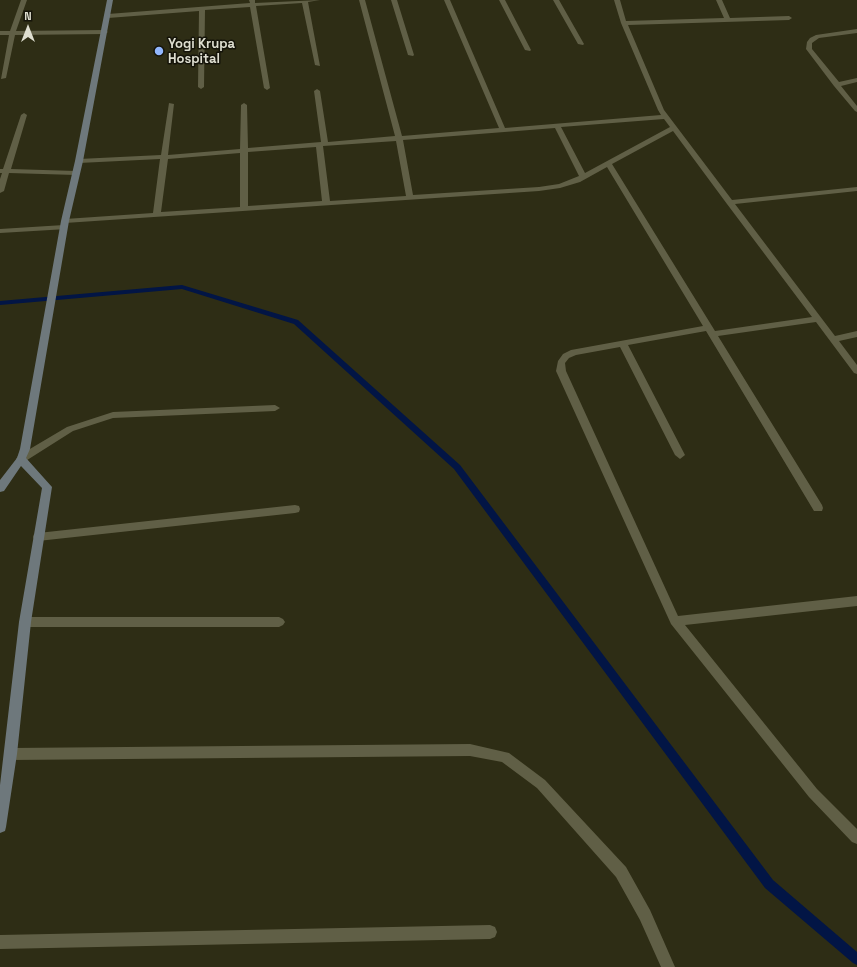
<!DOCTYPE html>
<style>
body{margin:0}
#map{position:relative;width:857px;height:967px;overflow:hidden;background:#2e2d15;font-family:"Space Grotesk",sans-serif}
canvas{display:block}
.north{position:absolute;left:8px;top:8px;width:40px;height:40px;-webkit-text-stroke:3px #15140a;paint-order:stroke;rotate:0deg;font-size:11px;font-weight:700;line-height:16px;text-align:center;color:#deded0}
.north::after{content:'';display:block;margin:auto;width:14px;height:18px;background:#deded0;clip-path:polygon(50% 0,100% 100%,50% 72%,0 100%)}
</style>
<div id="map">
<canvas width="857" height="967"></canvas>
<div class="north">N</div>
</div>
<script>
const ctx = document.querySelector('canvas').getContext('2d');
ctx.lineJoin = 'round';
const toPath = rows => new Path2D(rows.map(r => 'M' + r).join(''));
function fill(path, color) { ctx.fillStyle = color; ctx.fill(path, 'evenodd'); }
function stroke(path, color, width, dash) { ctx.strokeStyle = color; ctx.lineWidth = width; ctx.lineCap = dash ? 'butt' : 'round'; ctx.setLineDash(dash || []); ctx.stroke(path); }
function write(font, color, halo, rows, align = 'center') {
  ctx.font = font + ' "Space Grotesk",sans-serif'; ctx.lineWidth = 3; ctx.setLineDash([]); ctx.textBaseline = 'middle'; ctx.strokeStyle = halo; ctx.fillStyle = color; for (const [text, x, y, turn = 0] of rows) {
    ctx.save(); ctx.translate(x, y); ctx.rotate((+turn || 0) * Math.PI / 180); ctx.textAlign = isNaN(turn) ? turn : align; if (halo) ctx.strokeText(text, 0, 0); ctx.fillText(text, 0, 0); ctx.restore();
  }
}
fill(toPath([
 [182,285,298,320,460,465,773,880,857,952,857,965,853,963,765,888,454,469,294,324,182,289,0,305,0,301,182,285]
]), '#021545');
fill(toPath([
 [275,405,280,408,275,411,113,418,73,431,24,462,21,463,16,459,18,456,67,427,113,412,275,405],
 [295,505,299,506,300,509,299,512,295,513,38,541,34,540,33,537,34,534,38,533,295,505]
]), '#605f46');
fill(toPath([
 [21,0,27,0,16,31,105,30,108,32,105,34,15,35,6,78,1,79,9,35,0,35,0,31,10,31,21,0],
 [249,0,255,0,255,3,320,0,308,2,320,66,315,65,302,3,256,6,270,88,267,90,264,88,250,7,205,10,204,87,201,89,198,87,199,11,108,18,105,16,108,14,250,3,249,0],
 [359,0,365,0,402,136,499,128,444,0,450,0,505,128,661,115,658,110,621,23,614,0,620,0,626,21,724,18,716,0,722,0,730,18,789,16,792,18,789,20,628,25,664,110,732,200,857,187,857,191,735,204,835,336,857,331,857,337,839,341,857,365,857,374,854,373,816,322,718,336,822,505,823,508,822,511,814,511,706,331,628,345,685,455,680,459,675,455,620,347,576,355,569,358,565,363,566,371,678,616,857,596,857,606,685,625,817,789,857,829,857,844,852,842,809,797,671,624,556,371,558,361,563,354,571,350,703,326,607,167,580,182,560,188,539,191,65,223,61,221,65,219,153,213,160,159,79,163,75,161,79,159,161,155,169,103,174,104,168,155,240,149,241,105,244,103,247,105,248,148,321,142,314,91,317,89,320,91,328,142,395,136,359,0],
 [664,119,670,127,585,173,561,127,664,119],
 [555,128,579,176,559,184,539,187,413,195,403,140,555,128],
 [673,131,727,204,812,317,715,331,612,164,673,131],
 [396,141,406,196,330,201,323,146,396,141],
 [316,147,322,201,248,206,248,152,316,147],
 [240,153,240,207,161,212,168,159,240,153],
 [391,0,397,0,414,55,413,56,408,55,391,0],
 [499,0,505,0,531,50,530,51,525,50,499,0],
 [553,0,559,0,584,44,583,45,578,44,553,0],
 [857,29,857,33,819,38,812,43,812,49,839,82,857,78,857,82,841,86,857,106,857,112,855,111,834,86,806,49,807,42,810,38,816,35,857,29],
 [24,113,27,115,11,169,76,171,80,173,76,175,9,173,4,191,0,193,0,179,2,173,0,173,0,169,3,169,21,115,24,113],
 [64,225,67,225,67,229,0,233,0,229,64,225],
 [25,617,279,617,283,619,285,622,283,625,279,627,25,627,21,625,19,622,21,619,25,617],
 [470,744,509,753,545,780,626,867,650,910,675,967,661,967,640,920,616,877,537,788,502,762,470,756,11,760,7,758,5,754,7,750,11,748,470,744],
 [490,925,495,927,497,932,495,937,490,939,0,949,0,935,490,925]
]), '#605f46');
fill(toPath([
 [107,0,113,0,83,161,69,221,30,449,26,458,52,487,31,622,17,754,6,827,5,831,0,833,0,785,19,622,42,488,21,466,4,491,0,492,0,480,17,458,20,449,61,221,75,161,107,0]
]), '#6e787c');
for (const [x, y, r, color] of [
 [159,51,5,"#92b7fd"]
]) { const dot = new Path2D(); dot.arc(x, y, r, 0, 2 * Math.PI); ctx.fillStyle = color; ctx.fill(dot); stroke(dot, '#15140a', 1.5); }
write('bold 13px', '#deded0', '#15140a', [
 ["Yogi Krupa",168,44],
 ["Hospital",168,59]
], 'left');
</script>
